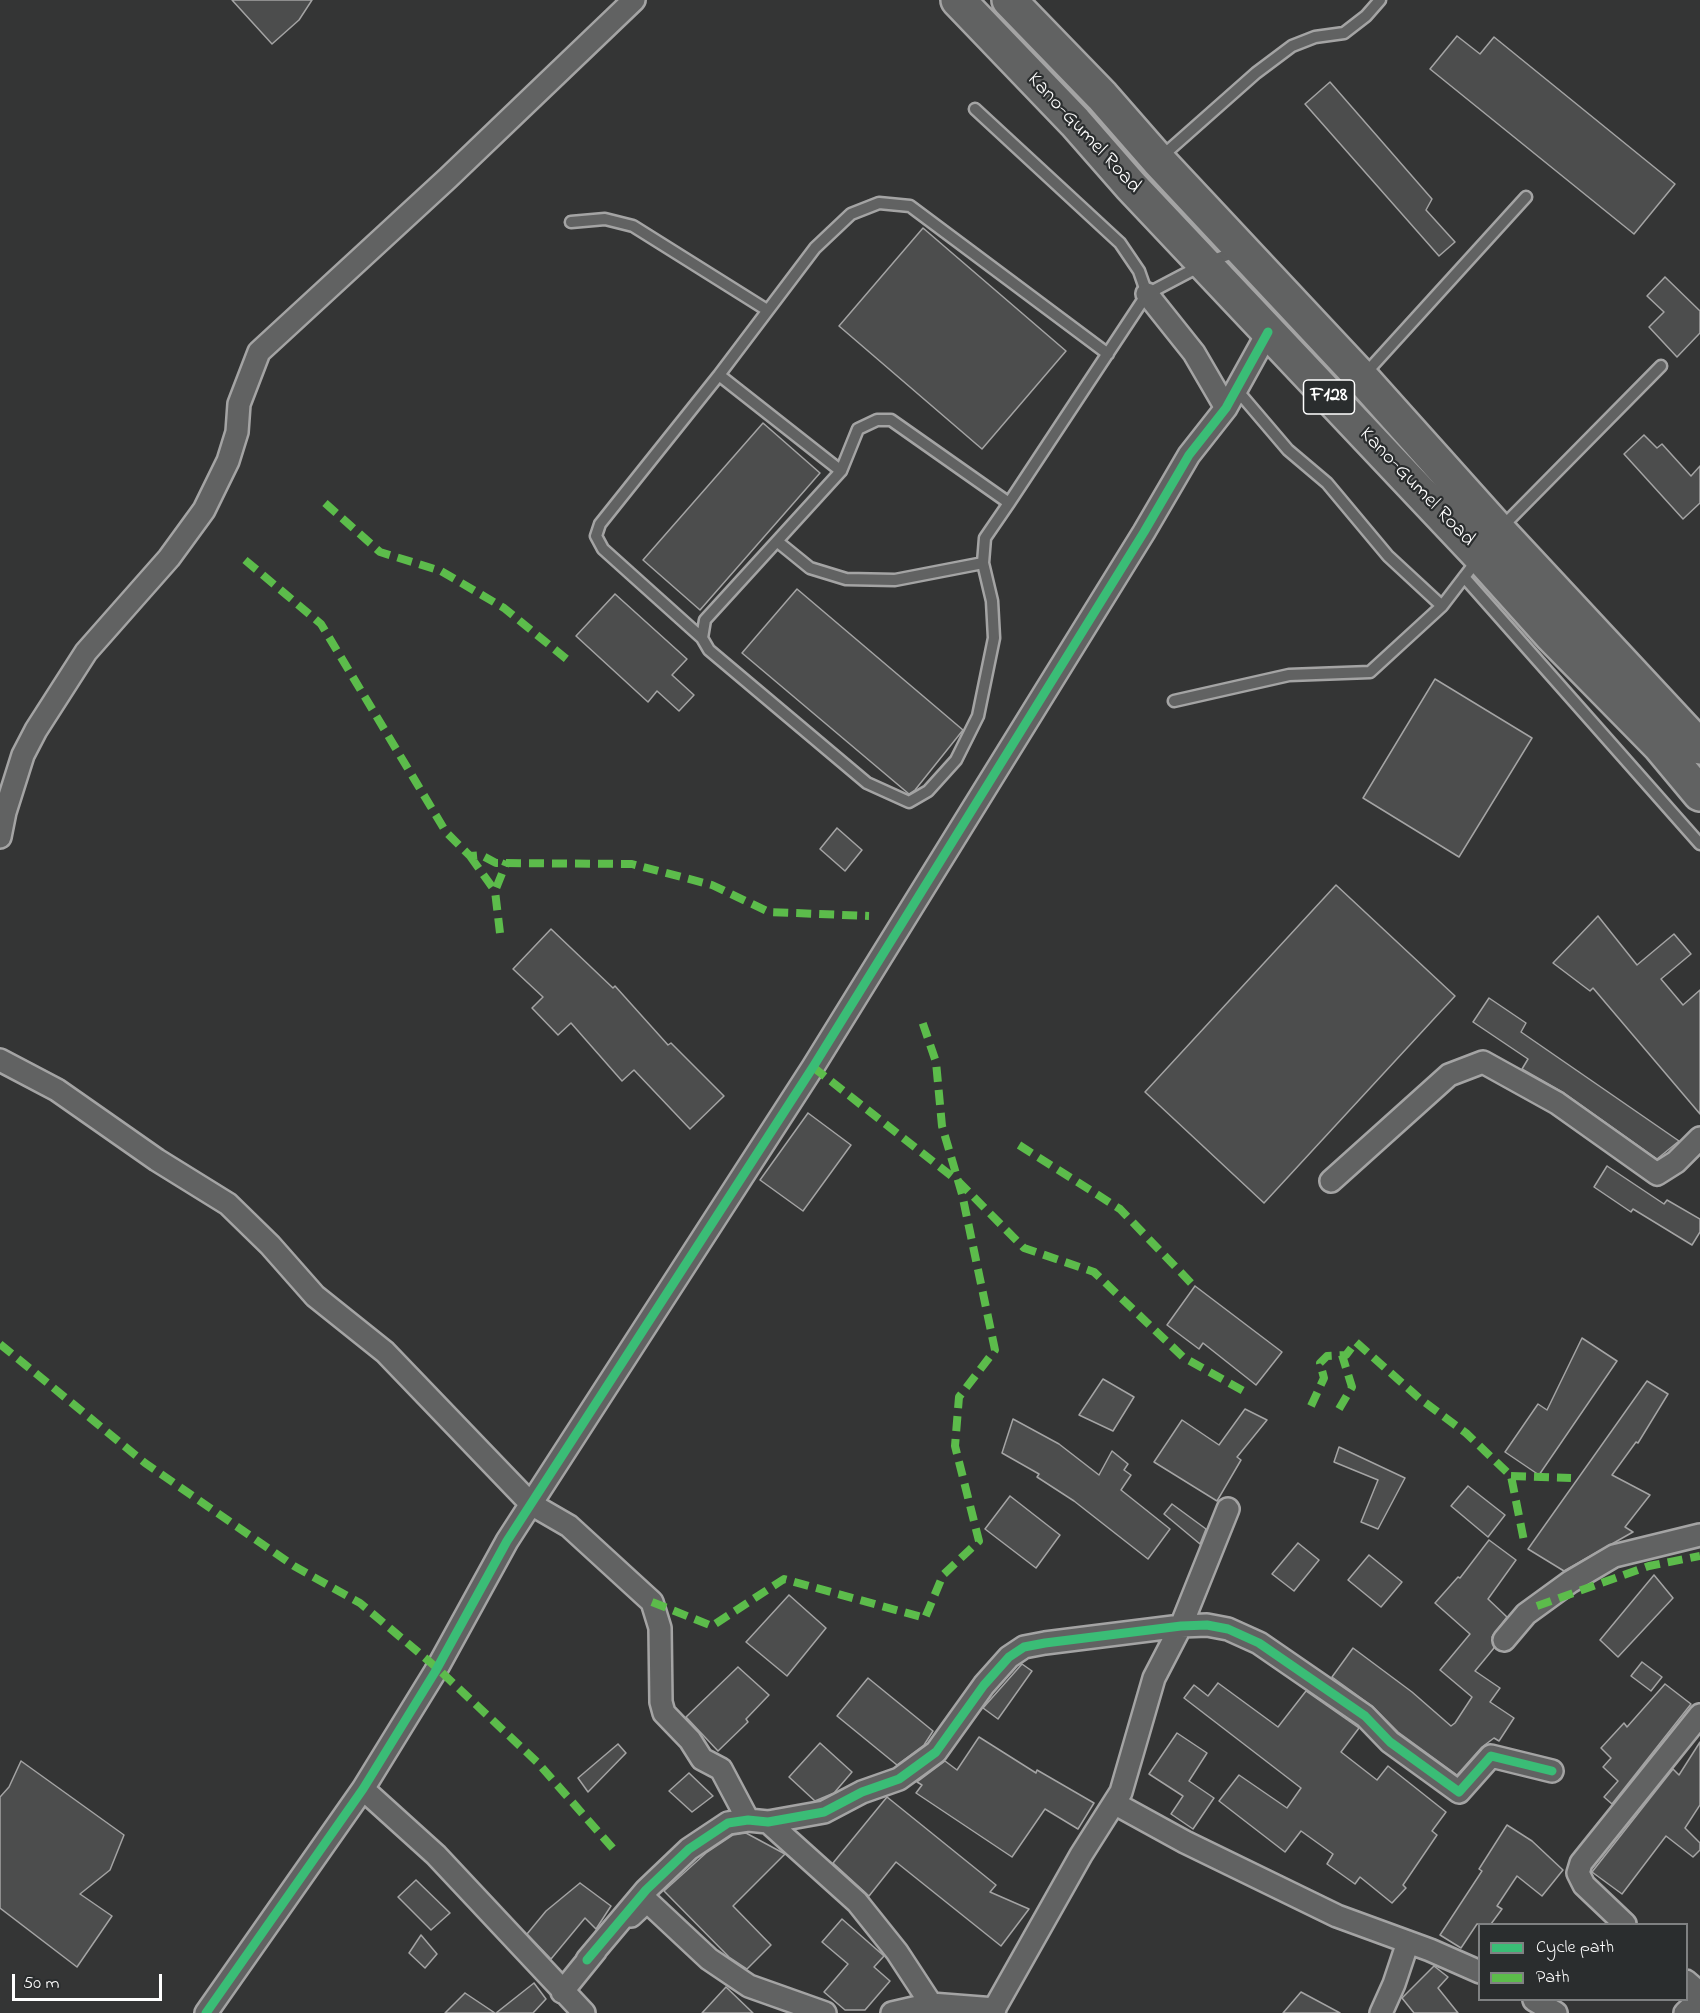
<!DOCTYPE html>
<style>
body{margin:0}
#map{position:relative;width:1700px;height:2013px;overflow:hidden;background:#343535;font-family:"Indie Flower",sans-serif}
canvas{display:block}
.legend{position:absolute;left:1478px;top:1923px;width:210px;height:78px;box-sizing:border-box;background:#2a2d2e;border:2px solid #7f8182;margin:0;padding:8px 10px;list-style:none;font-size:18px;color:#fff}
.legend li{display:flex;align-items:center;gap:12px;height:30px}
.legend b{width:30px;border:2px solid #7f8182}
.scale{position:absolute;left:12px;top:1974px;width:150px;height:27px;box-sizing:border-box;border:3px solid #fff;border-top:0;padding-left:8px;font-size:18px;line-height:21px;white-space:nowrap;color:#fff;-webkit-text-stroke:4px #2a2d2e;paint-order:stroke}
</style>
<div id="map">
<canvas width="1700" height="2013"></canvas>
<ul class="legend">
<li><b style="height:8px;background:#3abd76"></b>Cycle path</li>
<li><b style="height:8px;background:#5cbc4b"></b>Path</li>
</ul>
<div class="scale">50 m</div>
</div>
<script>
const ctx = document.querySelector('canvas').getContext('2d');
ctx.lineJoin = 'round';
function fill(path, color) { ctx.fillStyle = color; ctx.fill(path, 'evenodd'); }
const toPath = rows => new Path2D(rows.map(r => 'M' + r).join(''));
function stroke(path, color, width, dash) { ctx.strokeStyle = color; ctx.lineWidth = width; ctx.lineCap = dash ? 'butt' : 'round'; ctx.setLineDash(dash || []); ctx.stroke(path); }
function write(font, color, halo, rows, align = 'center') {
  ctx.font = font + ' "Indie Flower",sans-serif'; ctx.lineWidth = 4.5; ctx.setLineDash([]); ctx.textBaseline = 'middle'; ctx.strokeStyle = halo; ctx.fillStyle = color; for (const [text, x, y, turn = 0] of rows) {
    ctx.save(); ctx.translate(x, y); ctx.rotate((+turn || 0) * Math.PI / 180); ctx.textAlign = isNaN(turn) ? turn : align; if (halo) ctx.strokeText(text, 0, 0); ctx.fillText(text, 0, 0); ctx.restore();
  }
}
const building = toPath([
 [232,0,312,0,299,20,272,44,232,0],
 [1457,36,1480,54,1494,37,1675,184,1634,234,1430,69,1457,36],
 [1330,82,1432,199,1426,210,1455,242,1439,256,1305,104,1330,82],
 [923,228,1066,351,982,449,839,326,923,228],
 [1665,277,1700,311,1700,333,1677,357,1649,327,1664,312,1647,296,1665,277],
 [763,423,820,473,700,610,643,560,763,423],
 [1644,435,1657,448,1662,444,1691,476,1700,466,1700,503,1683,519,1624,454,1644,435],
 [797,589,963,730,915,790,909,794,742,653,797,589],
 [615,594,687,659,672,675,694,695,679,711,657,691,648,702,576,636,615,594],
 [1435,679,1532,738,1459,857,1363,798,1435,679],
 [837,828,862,850,845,871,820,849,837,828],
 [1336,885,1455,996,1264,1203,1145,1092,1336,885],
 [1598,916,1637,965,1674,934,1691,954,1661,979,1683,1005,1700,990,1700,1114,1593,988,1590,991,1553,963,1598,916],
 [551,929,613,988,615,986,668,1045,671,1043,724,1096,690,1129,634,1070,622,1081,571,1023,558,1035,532,1008,543,997,513,969,551,929],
 [1489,998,1526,1023,1521,1032,1679,1141,1657,1159,1564,1093,1522,1069,1528,1059,1473,1022,1489,998],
 [808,1113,851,1145,803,1211,760,1180,808,1113],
 [1607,1166,1664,1204,1667,1200,1700,1219,1700,1232,1692,1245,1633,1209,1631,1212,1594,1187,1607,1166],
 [1195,1286,1282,1352,1256,1385,1203,1343,1199,1349,1167,1325,1195,1286],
 [1582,1338,1617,1361,1539,1475,1505,1452,1538,1404,1547,1410,1582,1338],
 [1103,1379,1134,1397,1113,1431,1079,1415,1103,1379],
 [1647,1381,1668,1394,1638,1443,1636,1442,1612,1475,1650,1495,1625,1527,1633,1532,1564,1571,1528,1549,1647,1381],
 [1245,1409,1267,1420,1237,1457,1241,1460,1217,1501,1154,1462,1182,1420,1219,1445,1245,1409],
 [1013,1419,1059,1444,1099,1475,1112,1451,1128,1464,1124,1470,1131,1475,1121,1490,1170,1529,1148,1559,1074,1501,1037,1477,1039,1474,1002,1453,1013,1419],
 [1339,1447,1405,1478,1378,1529,1361,1522,1378,1480,1334,1462,1339,1447],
 [1468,1486,1505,1515,1488,1537,1451,1506,1468,1486],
 [1010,1496,1060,1535,1036,1568,985,1529,1010,1496],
 [1172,1504,1206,1529,1200,1544,1164,1514,1172,1504],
 [1489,1540,1516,1560,1488,1599,1507,1617,1492,1637,1494,1648,1475,1671,1500,1688,1490,1702,1514,1718,1499,1741,1494,1738,1482,1747,1457,1775,1398,1732,1372,1706,1332,1677,1353,1648,1412,1692,1451,1726,1455,1723,1472,1697,1440,1670,1470,1634,1435,1603,1458,1577,1460,1578,1489,1540],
 [1298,1543,1319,1560,1294,1591,1272,1574,1298,1543],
 [1369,1555,1402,1582,1381,1607,1348,1580,1369,1555],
 [1654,1575,1673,1598,1618,1657,1600,1640,1654,1575],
 [789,1595,826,1628,787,1676,746,1642,789,1595],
 [1642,1662,1662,1677,1651,1691,1631,1676,1642,1662],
 [1022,1664,1032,1671,998,1719,983,1708,1022,1664],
 [738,1667,769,1695,746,1719,748,1722,718,1751,686,1717,738,1667],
 [868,1678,933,1731,924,1745,897,1765,837,1716,868,1678],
 [1218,1683,1278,1727,1306,1691,1359,1728,1341,1752,1377,1780,1388,1766,1446,1812,1432,1831,1437,1835,1403,1885,1406,1888,1392,1903,1360,1877,1355,1884,1327,1864,1333,1854,1301,1831,1285,1852,1219,1801,1239,1775,1287,1808,1301,1788,1184,1698,1194,1685,1208,1696,1218,1683],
 [1665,1684,1691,1704,1612,1804,1604,1797,1618,1781,1603,1767,1611,1758,1601,1748,1624,1723,1627,1727,1665,1684],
 [1177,1733,1207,1753,1189,1781,1214,1798,1193,1829,1171,1814,1183,1796,1149,1774,1177,1733],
 [979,1737,1036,1773,1037,1770,1094,1803,1078,1829,1045,1809,1012,1857,916,1793,922,1785,917,1782,945,1761,957,1770,979,1737],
 [1700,1742,1700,1805,1685,1828,1700,1843,1700,1850,1693,1857,1666,1836,1622,1894,1592,1872,1673,1769,1679,1775,1700,1742],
 [820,1743,852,1772,834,1793,815,1801,789,1777,820,1743],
 [618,1744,626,1753,588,1792,578,1778,618,1744],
 [21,1761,124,1835,110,1870,80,1894,112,1916,77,1967,0,1908,0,1797,9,1787,21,1761],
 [689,1773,713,1796,692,1812,669,1791,689,1773],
 [887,1797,996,1885,990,1892,1029,1909,1001,1946,896,1862,869,1896,833,1863,887,1797],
 [1507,1825,1532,1841,1563,1870,1542,1896,1517,1876,1497,1906,1502,1909,1491,1924,1477,1924,1461,1948,1440,1935,1482,1871,1479,1869,1507,1825],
 [746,1833,785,1854,733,1906,771,1945,747,1969,729,1957,664,1891,706,1853,733,1835,746,1833],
 [416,1880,450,1913,431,1930,398,1897,416,1880],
 [580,1883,611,1906,596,1929,585,1918,551,1959,527,1934,546,1911,580,1883],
 [842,1919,884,1956,874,1967,890,1981,865,2010,845,2010,824,1992,848,1964,822,1942,842,1919],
 [421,1935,437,1954,425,1968,409,1953,421,1935],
 [1434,1966,1448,1977,1438,1988,1458,2013,1414,2013,1402,1998,1434,1966],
 [534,1983,546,1999,533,2013,496,2013,534,1983],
 [726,1987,753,2013,702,2013,726,1987],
 [1301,1992,1340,2013,1283,2013,1301,1992],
 [465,1993,495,2013,445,2013,465,1993]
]);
fill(building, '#4c4d4d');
stroke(building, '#a4a4a4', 1.5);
const service = toPath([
 [975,109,1120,243,1139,271,1147,294],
 [1160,158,1256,73,1292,46,1315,37,1344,33,1366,16,1380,0],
 [571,222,605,219,633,226,767,310],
 [719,375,841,471],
 [1364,375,1526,197],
 [1236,389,1288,450,1327,483,1388,556,1442,606,1478,559],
 [1009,503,891,420,877,420,858,429,841,471,705,620,702,638,709,650,867,783,909,802,928,791,956,760,978,716,994,638,992,601,983,563,985,538,1009,503,1147,294,1204,264,1237,251],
 [1501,528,1661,366],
 [778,542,810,568,846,579,895,580,983,563],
 [1464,577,1700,844],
 [702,638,603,549,596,536,600,524,719,375,815,248,851,214,879,203,910,206,1108,354],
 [1174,701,1289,675,1370,672,1442,606]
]);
const minor = toPath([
 [1147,294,1194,353,1226,408],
 [0,837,5,812,23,755,36,730,86,652,169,558,204,510,228,461,237,432,239,404,259,352,448,178,634,0],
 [0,1060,57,1090,157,1160,228,1204,270,1245,315,1296,385,1352,531,1504,569,1526,652,1602,660,1628,661,1702,664,1713,690,1740,702,1759,721,1769,748,1820],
 [1331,1181,1449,1075,1483,1062,1557,1103,1657,1174,1676,1162,1700,1138],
 [1504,1640,1526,1614,1570,1582,1614,1556,1700,1535],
 [363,1789,436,1855,584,2013],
 [1114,1803,1185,1842,1337,1916,1430,1950,1480,1972],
 [768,1822,857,1902,897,1952,931,2004],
 [631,1916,647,1901,709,1959,749,1986,825,2013],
 [1625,1924,1584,1885,1578,1873,1581,1863,1700,1715],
 [587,1960,646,1890,689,1849,728,1823,748,1820,768,1822,824,1812,862,1792,899,1779,936,1752,984,1685,1009,1657,1024,1647,1045,1643,1181,1626,1207,1625,1228,1629,1259,1643,1365,1716,1390,1742,1459,1792,1491,1756,1552,1771],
 [1686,1981,1700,1993],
 [562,1992,596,1950],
 [1534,2000,1556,2013],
 [206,2013,363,1789,435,1672,507,1541,813,1067,1144,532,1189,455,1226,408,1268,332],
 [892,2013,931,2004,995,2009],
 [992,2013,1081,1855,1121,1792,1154,1678,1181,1626,1228,1509],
 [1381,2013,1394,1984,1408,1942],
 [1685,2013,1700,1999]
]);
const primary = toPath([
 [958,0,1075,122,1131,186,1480,556,1552,636,1660,746,1700,794],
 [1009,0,1102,96,1158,160,1362,378,1499,531,1700,747]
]);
stroke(service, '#a4a4a4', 15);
stroke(minor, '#a4a4a4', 26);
stroke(primary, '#a4a4a4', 38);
stroke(service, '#616262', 10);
stroke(minor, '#616262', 21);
stroke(primary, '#616262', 33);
stroke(toPath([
 [325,503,380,552,441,571,504,608,569,661],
 [245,560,321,624,446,832,470,856,481,855,496,863,632,864,712,885,769,912,869,916],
 [470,856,495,891],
 [500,933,495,891,507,861],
 [813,1067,959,1182,1024,1248,1094,1272,1183,1357,1247,1393],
 [1019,1145,1120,1209,1191,1283],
 [0,1344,145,1463,294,1566,360,1603,437,1668,537,1762,617,1853],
 [1311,1406,1324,1378,1320,1363,1327,1356,1346,1355,1356,1342,1419,1398,1466,1433,1511,1476,1524,1541],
 [1339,1409,1352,1387,1342,1355],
 [1511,1476,1571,1478],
 [652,1602,712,1626,784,1579,925,1618,943,1575,979,1541,955,1446,959,1397,995,1350,962,1194,942,1126,936,1062,921,1018],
 [1537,1606,1649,1566,1700,1556]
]), '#5cbc4b', 8, [15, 8]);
stroke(toPath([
 [587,1960,646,1890,689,1849,728,1823,748,1820,768,1822,824,1812,862,1792,899,1779,936,1752,984,1685,1009,1657,1024,1647,1045,1643,1181,1626,1207,1625,1228,1629,1259,1643,1365,1716,1390,1742,1459,1792,1491,1756,1552,1771],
 [206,2013,363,1789,435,1672,507,1541,813,1067,1144,532,1189,455,1226,408,1268,332]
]), '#3abd76', 9);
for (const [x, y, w] of [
 [1329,397,51]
]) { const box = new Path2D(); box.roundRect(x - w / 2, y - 17, w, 34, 4.5); ctx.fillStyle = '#2a2d2e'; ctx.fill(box); stroke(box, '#fff', 1.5); }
write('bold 20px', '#fff', null, [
 ["F128",1329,397]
]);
write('21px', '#fff', '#2a2d2e', [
 ["Kano-Gumel Road",1083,134,47],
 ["Kano-Gumel Road",1416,488,46]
]);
</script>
